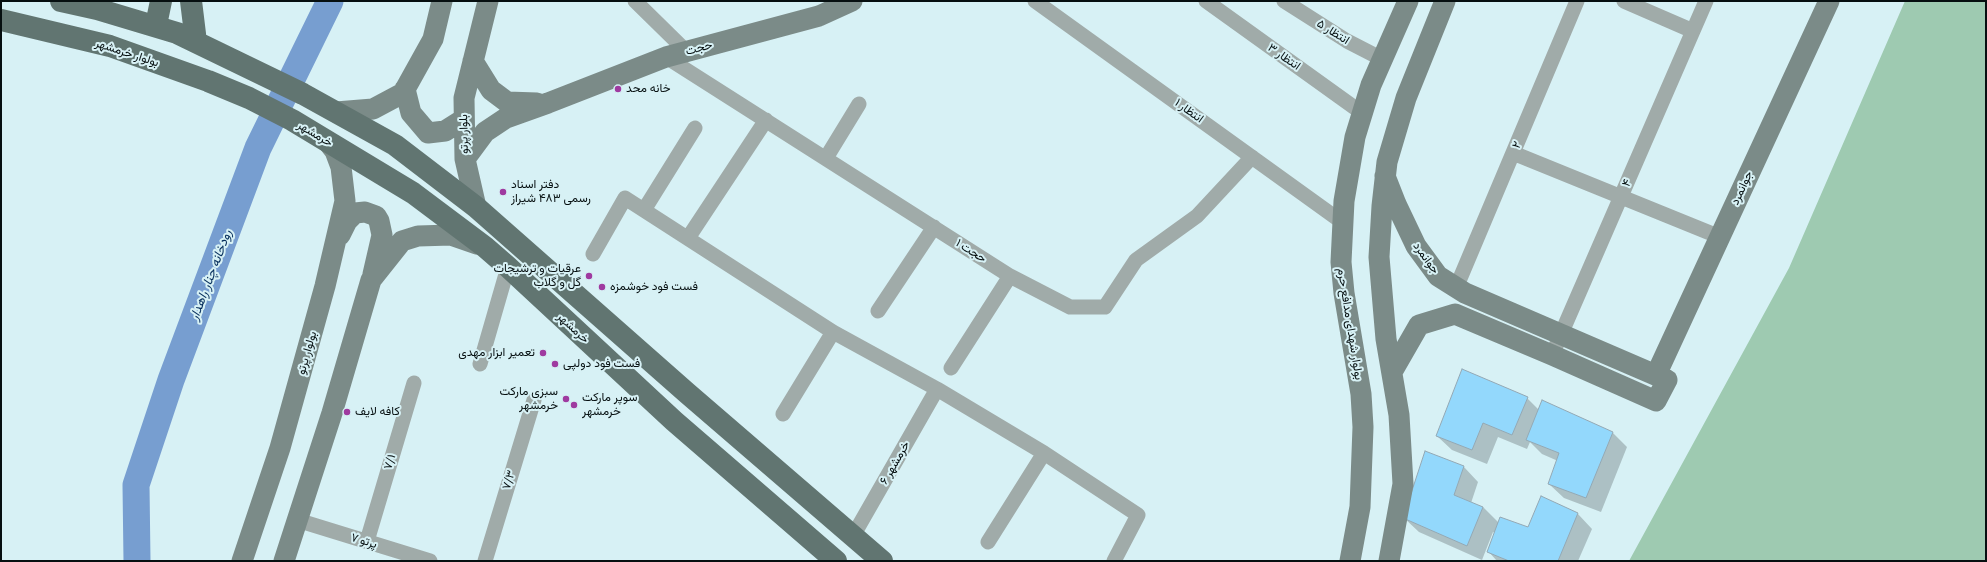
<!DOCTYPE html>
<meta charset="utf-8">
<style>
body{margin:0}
#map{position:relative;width:1987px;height:562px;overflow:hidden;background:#d7f1f5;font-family:"IBM Plex Sans",sans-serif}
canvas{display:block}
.frame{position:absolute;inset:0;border:2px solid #060f10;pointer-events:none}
</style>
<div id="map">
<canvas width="1987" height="562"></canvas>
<div class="frame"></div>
</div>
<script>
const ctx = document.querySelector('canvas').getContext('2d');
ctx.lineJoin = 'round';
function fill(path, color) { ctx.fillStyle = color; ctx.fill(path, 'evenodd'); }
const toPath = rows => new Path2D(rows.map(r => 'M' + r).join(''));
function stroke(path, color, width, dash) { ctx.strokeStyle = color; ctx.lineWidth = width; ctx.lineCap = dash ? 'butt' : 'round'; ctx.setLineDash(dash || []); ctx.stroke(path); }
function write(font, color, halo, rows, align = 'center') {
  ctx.font = font + ' "IBM Plex Sans",Vazirmatn,sans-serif'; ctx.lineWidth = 4; ctx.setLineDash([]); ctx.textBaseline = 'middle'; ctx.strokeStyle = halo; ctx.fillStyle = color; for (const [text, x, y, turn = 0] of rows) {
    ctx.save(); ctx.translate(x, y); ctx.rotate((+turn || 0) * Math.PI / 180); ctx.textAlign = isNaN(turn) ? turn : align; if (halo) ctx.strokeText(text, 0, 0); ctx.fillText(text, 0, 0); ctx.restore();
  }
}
fill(toPath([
 [1905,1,1986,1,1986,561,1629,561,1789,268]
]), '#9ecab1');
fill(toPath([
 [1527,398,1539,410,1613,433,1627,447,1601,512,1564,498,1549,484,1558,461,1542,454,1530,442,1527,449,1498,437,1487,464,1452,450,1437,436],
 [1464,467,1478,482,1471,503,1483,507,1499,523,1529,528,1578,514,1592,529,1578,561,1497,561,1488,551,1495,533,1493,532,1482,560,1419,532,1404,518]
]), '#0003');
stroke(toPath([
 [137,561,136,485,171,380,258,148,330,1]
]), '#779ed0', 27);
const building = toPath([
 [1462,369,1528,397,1512,435,1483,423,1472,450,1436,436,1462,369],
 [1542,400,1613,432,1586,498,1548,484,1559,453,1526,440,1542,400],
 [1425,451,1464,466,1454,495,1483,507,1467,546,1403,518,1425,451],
 [1541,496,1578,513,1558,561,1509,561,1487,552,1500,517,1528,527,1541,496]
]);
fill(building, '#93d8fc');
stroke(building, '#93a8b4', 1);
stroke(toPath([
 [635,1,686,51],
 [1035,1,1342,222],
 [1206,1,1362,113],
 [1284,1,1347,41,1382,59],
 [1624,1,1693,31],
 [666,57,1010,276,1070,307,1105,307,1136,260,1197,216,1252,157],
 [1513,153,1720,237],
 [826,158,859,104],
 [644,210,695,128],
 [688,238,766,120],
 [593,254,625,198,833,332,937,389,1044,453,1138,515,1114,561],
 [1456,288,1577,1],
 [878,311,934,227],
 [1552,355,1706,1],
 [480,364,508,267],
 [951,368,1010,276],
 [783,414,833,332],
 [297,520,430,561],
 [853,536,937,389],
 [367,541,414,383],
 [988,542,1044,453],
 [485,561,534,400]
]), '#a0aba9', 15);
stroke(toPath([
 [473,61,491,90,507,102,537,103],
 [405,89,411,113,428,133,445,131,464,119],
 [336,112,373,109,403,93,433,39,442,1],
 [465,159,485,132,506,118,548,103,666,57,819,16,852,1],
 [1385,176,1396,204,1416,246,1438,276,1465,293,1667,380,1656,401,1552,355,1455,314,1419,325,1392,372],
 [476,207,465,159,464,98,488,1],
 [340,235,347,221,355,213,365,212,376,216,379,221,382,235,373,274],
 [1656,375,1829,1],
 [242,561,280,448,325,286,345,201,341,167,335,151,328,142],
 [284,561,332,413,371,280,402,241,418,236,451,235,477,244],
 [1350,561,1360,507,1363,427,1361,394,1344,293,1341,262,1344,201,1355,137,1371,85,1408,1],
 [1389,561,1403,484,1399,415,1386,339,1379,257,1382,206,1387,162,1406,98,1445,1]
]), '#7b8b88', 21);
stroke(toPath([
 [61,1,97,9,177,33,303,94,395,145,476,207,687,393,882,561],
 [191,1,196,42],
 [1,20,110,46,208,81,249,98,292,120,413,193,485,247,508,267,674,421,836,561],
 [156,25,161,1]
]), '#617571', 22);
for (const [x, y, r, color] of [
 [618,89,4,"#9f3aa0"],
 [503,192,4,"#9f3aa0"],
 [589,276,4,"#9f3aa0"],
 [602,287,4,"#9f3aa0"],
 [543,353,4,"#9f3aa0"],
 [555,364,4,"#9f3aa0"],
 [566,399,4,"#9f3aa0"],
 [574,405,4,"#9f3aa0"],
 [347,412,4,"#9f3aa0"]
]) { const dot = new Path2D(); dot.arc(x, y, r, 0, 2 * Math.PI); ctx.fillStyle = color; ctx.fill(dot); stroke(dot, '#d7f1f5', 1.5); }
write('12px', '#060f10', '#d7f1f5', [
 ["انتظار ۵",1333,32,32],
 ["حجت",699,48,-15],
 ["بولوار خرمشهر",127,53,18],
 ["انتظار ۳",1284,57,35],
 ["انتظار ۱",1189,111,36],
 ["خرمشهر",315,134,31],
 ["بلوار پرتو",464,134,-91],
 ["۲",1517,145,-67],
 ["۴",1627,183,-66],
 ["جوانمرد",1742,188,-65],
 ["حجت ۱",971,251,32],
 ["جوانمرد",1426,258,54],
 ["بولوار شهدای مدافع حرم",1350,324,81],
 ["خرمشهر",573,328,43],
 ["بولوار پرتو",307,353,-74],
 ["۷/۱",390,462,-73],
 ["خرمشهر ۶",895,463,-60],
 ["۷/۳",509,480,-73],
 ["پرتو ۷",364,541,17]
]);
write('12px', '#060f10', '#d7f1f5', [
 ["خانه محد",626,89],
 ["دفتر اسناد",511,185],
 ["رسمی ۴۸۳ شیراز",511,199],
 ["عرقیات و ترشیجات",581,269,"right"],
 ["گل و گلاب",581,283,"right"],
 ["فست فود خوشمزه",610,287],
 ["تعمیر ابزار مهدی",535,353,"right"],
 ["فست فود دولپی",563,364],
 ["سبزی مارکت",558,392,"right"],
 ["خرمشهر",558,406,"right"],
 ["سوپر مارکت",582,398],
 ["خرمشهر",582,412],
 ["کافه لایف",355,412]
], 'left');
write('italic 13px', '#052d5b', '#d7f1f5', [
 ["رودخانه چنار راهدار",211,275,-69]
]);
</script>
